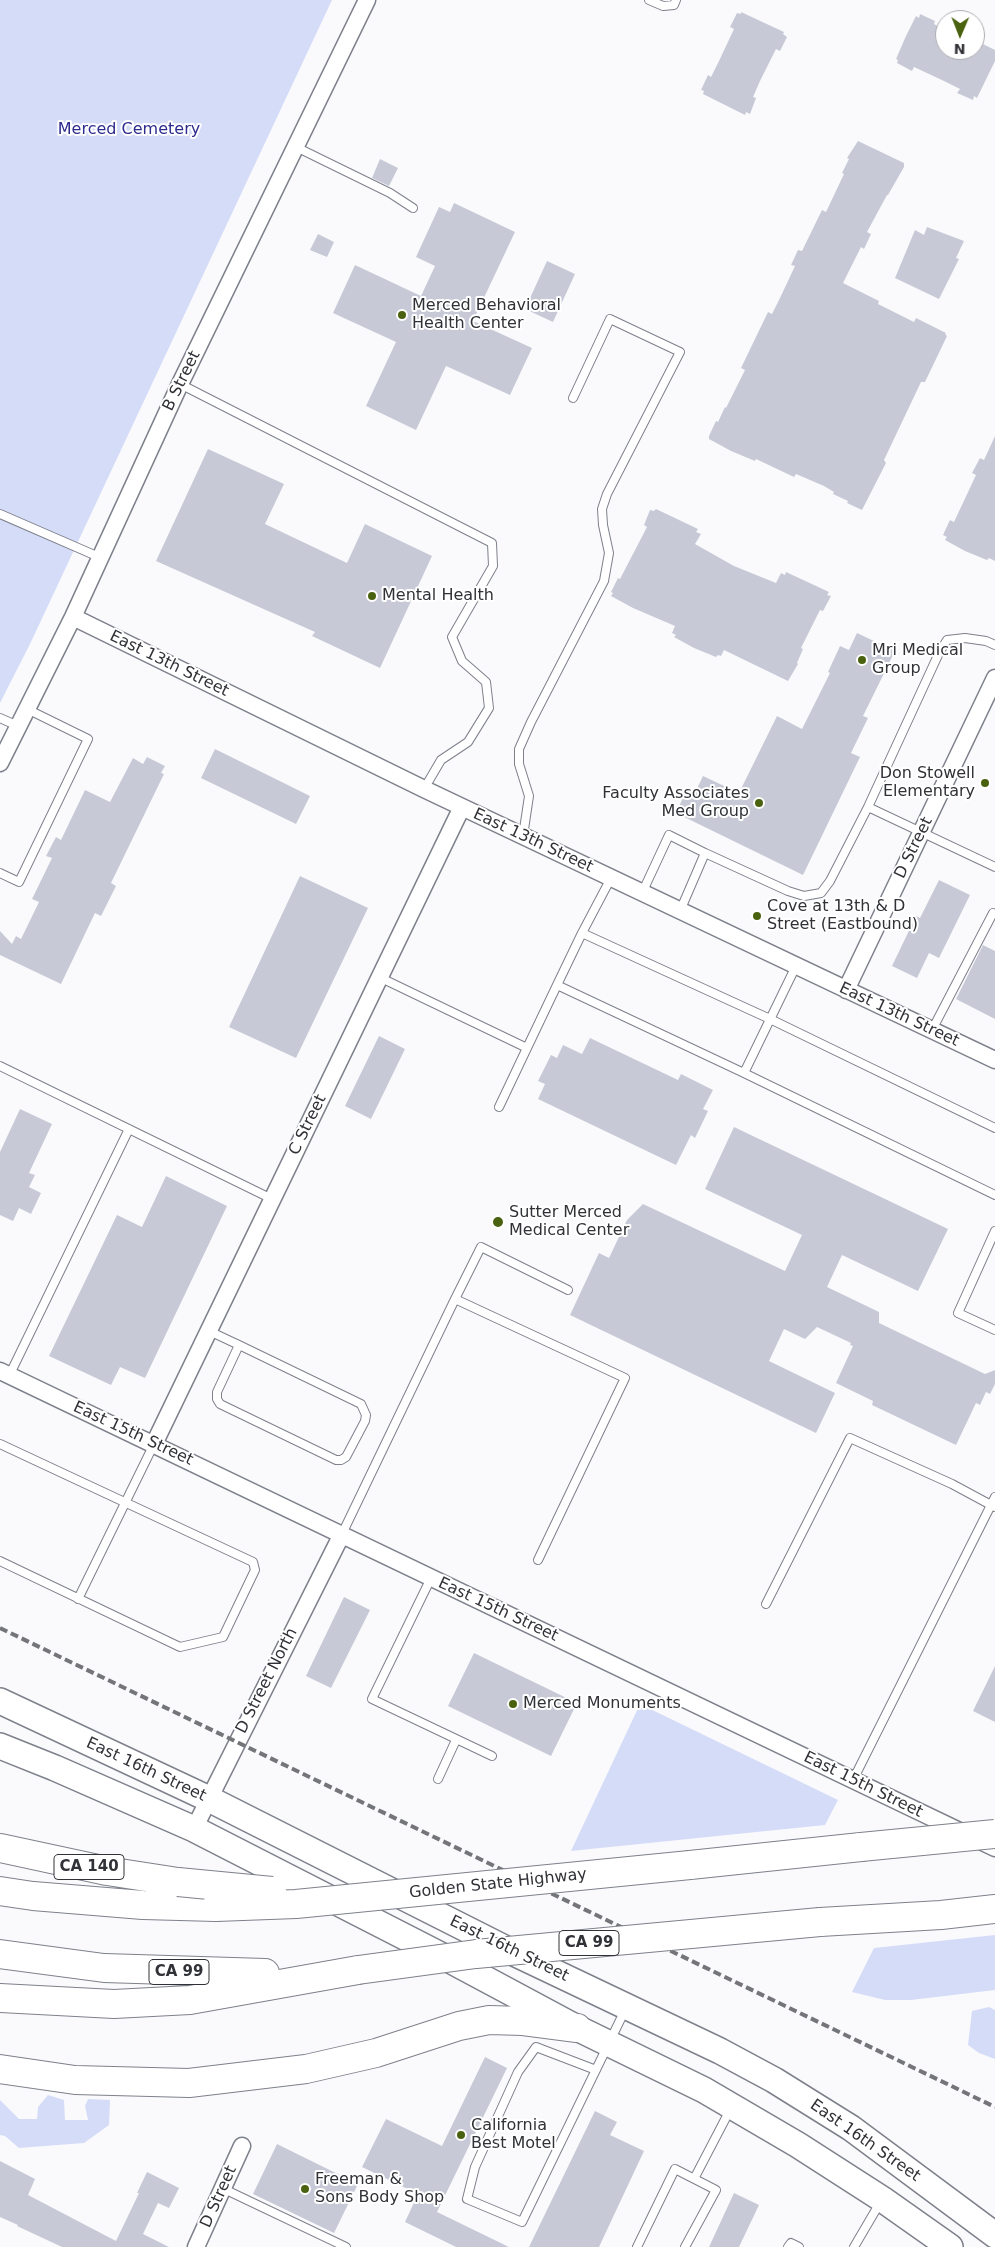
<!DOCTYPE html>
<style>
body{margin:0}
#map{position:relative;width:995px;height:2247px;overflow:hidden;background:#fafafd;font-family:"DejaVu Sans",sans-serif}
canvas{display:block}
.north{position:absolute;left:935px;top:10px;width:50px;height:50px;box-sizing:border-box;background:#fff;border:1px solid #adadaf;border-radius:50%;rotate:181deg;font-size:14px;font-weight:700;line-height:20px;text-align:center;color:#313237}
.north::after{content:'';display:block;margin:auto;width:18px;height:22px;background:#4a6210;clip-path:polygon(50% 0,100% 100%,50% 72%,0 100%)}
</style>
<div id="map">
<canvas width="995" height="2247"></canvas>
<div class="north">N</div>
</div>
<script>
const ctx = document.querySelector('canvas').getContext('2d');
ctx.lineJoin = 'round';
function fill(path, color) { ctx.fillStyle = color; ctx.fill(path, 'evenodd'); }
const toPath = rows => new Path2D(rows.map(r => 'M' + r).join(''));
function stroke(path, color, width, dash) { ctx.strokeStyle = color; ctx.lineWidth = width; ctx.lineCap = dash ? 'butt' : 'round'; ctx.setLineDash(dash || []); ctx.stroke(path); }
function write(font, color, halo, rows, align = 'center') {
  ctx.font = font + ' "DejaVu Sans",sans-serif'; ctx.lineWidth = 4; ctx.setLineDash([]); ctx.textBaseline = 'middle'; ctx.strokeStyle = halo; ctx.fillStyle = color; for (const [text, x, y, turn = 0] of rows) {
    ctx.save(); ctx.translate(x, y); ctx.rotate((+turn || 0) * Math.PI / 180); ctx.textAlign = isNaN(turn) ? turn : align; if (halo) ctx.strokeText(text, 0, 0); ctx.fillText(text, 0, 0); ctx.restore();
  }
}
fill(toPath([
 [0,0,332,0,30,644,0,703],
 [640,1704,838,1800,825,1825,571,1851],
 [995,1935,995,1990,911,2000,885,2000,852,1992,874,1948],
 [989,2007,995,2010,995,2059,979,2053,968,2045,972,2011],
 [48,2095,64,2100,65,2120,88,2120,85,2106,88,2099,110,2100,109,2125,84,2143,19,2148,5,2136,0,2135,0,2100,19,2119,37,2119,38,2107]
]), '#d5dcf8');
fill(toPath([
 [741,12,784,32,783,34,787,37,780,51,776,49,760,81,753,97,756,98,750,114,746,112,745,115,703,94,704,91,701,90,708,75,711,77,719,61,734,29,730,27,737,13,741,14],
 [920,14,935,21,934,24,945,30,945,50,978,50,981,43,995,50,995,61,977,98,974,96,973,100,957,93,960,89,944,81,914,67,912,71,897,63,898,60,896,59,906,36,916,16,919,18],
 [858,141,904,163,904,167,888,195,887,195,867,232,871,234,864,249,861,247,843,283,879,301,878,304,914,322,916,318,946,333,945,334,947,336,925,382,921,382,884,460,886,463,862,510,847,503,848,501,833,494,834,492,824,486,796,474,794,477,756,459,755,461,731,451,709,439,709,436,716,421,718,422,725,407,726,408,745,370,741,368,768,312,772,314,780,298,795,266,791,265,798,250,802,251,822,210,826,212,844,174,842,173,849,159,847,158],
 [380,159,398,168,389,186,372,178],
 [454,203,515,232,473,321,532,348,510,395,446,366,416,430,366,406,396,342,333,313,355,265,421,296,435,266,416,257,439,207,450,212],
 [927,227,964,241,956,258,959,259,939,299,895,278,915,230,924,235],
 [318,234,334,242,327,257,310,250],
 [547,261,575,274,553,322,525,309],
 [995,436,995,561,989,558,987,560,965,551,945,540,947,537,943,535,950,520,954,522,976,475,972,473,980,458,984,460],
 [208,449,284,484,265,524,347,563,365,524,432,556,380,668,312,636,315,632,156,561],
 [656,509,698,529,696,532,701,534,695,544,734,566,776,583,781,573,785,575,786,572,829,592,827,595,831,596,823,611,820,610,801,648,803,649,797,663,798,664,788,681,724,650,721,656,718,655,716,657,694,648,674,637,676,635,672,633,675,626,633,608,611,596,613,593,611,592,618,578,620,579,647,527,644,525,650,510,654,511],
 [857,633,895,651,863,716,868,718,851,753,860,757,803,875,676,813,687,789,695,793,703,776,739,793,777,716,802,729,830,673,828,672,840,646,849,650],
 [215,749,310,796,296,824,201,778],
 [147,757,165,766,161,773,164,774,111,883,116,886,101,916,95,913,61,984,0,955,0,931,12,944,16,936,21,939,39,902,32,899,52,858,46,856,56,837,61,840,85,790,110,802,133,758,143,764],
 [300,876,368,908,296,1058,229,1027],
 [939,880,970,895,939,958,929,953,917,978,892,966,916,916,920,918],
 [983,945,995,951,995,1019,956,999],
 [379,1036,405,1049,371,1119,345,1106],
 [590,1038,678,1080,681,1074,713,1090,703,1109,708,1111,695,1138,691,1135,676,1165,538,1099,545,1084,538,1081,551,1055,557,1058,563,1045,582,1054],
 [20,1109,52,1124,29,1173,35,1175,29,1187,41,1193,31,1214,19,1208,13,1221,0,1215,0,1152],
 [734,1127,948,1229,918,1291,842,1255,827,1287,879,1312,879,1323,985,1374,995,1370,995,1384,990,1394,986,1392,980,1405,976,1403,956,1445,872,1405,873,1401,836,1383,853,1346,850,1345,851,1343,817,1327,805,1339,784,1329,769,1361,835,1393,816,1433,570,1315,599,1253,609,1258,627,1220,643,1204,785,1271,802,1235,705,1189],
 [166,1176,227,1206,145,1378,120,1367,111,1385,49,1356,117,1215,142,1227],
 [344,1597,370,1610,331,1688,306,1676],
 [474,1653,577,1703,551,1756,448,1706],
 [995,1666,995,1722,973,1711],
 [485,2057,507,2068,437,2212,509,2247,456,2247,405,2222,418,2194,362,2167,386,2119,442,2146],
 [595,2111,617,2122,610,2135,644,2151,599,2247,529,2247],
 [277,2144,358,2184,334,2233,253,2194],
 [0,2161,35,2179,28,2195,116,2241,139,2193,137,2193,147,2172,179,2188,169,2208,158,2203,143,2234,169,2247,62,2247,17,2226,18,2225,0,2217],
 [734,2193,759,2205,739,2247,709,2247]
]), '#c7cad6');
const lane = toPath([
 [649,0,663,6,674,5,676,0],
 [296,147,390,193,413,208],
 [180,384,492,543,493,566,452,637,462,661,486,682,489,708,468,742,441,760,424,789],
 [0,514,99,557],
 [0,718,18,726],
 [868,807,995,867],
 [523,836,529,796,519,764,519,749,531,722,604,581,609,553,603,525,602,509,607,494,680,352,610,319,573,398],
 [705,853,788,891,804,896,821,893,830,881,868,807,939,653,947,640,965,638,986,641,995,645],
 [0,873,19,882,88,739,27,709],
 [611,878,582,933,557,985,744,1073],
 [642,893,669,835,705,853,680,911],
 [582,933,770,1019,995,1128],
 [796,966,744,1073,995,1195],
 [379,977,527,1048,557,985],
 [932,1030,993,913],
 [0,1066,272,1199],
 [499,1107,527,1048],
 [995,1231,958,1313,995,1330],
 [455,1299,481,1247,568,1290],
 [209,1331,239,1345,361,1404,366,1415,365,1421,346,1457,341,1460,336,1460,220,1404,217,1399,217,1392,239,1345],
 [9,1376,129,1129],
 [0,1444,253,1562,255,1570,223,1637,180,1647,0,1561],
 [342,1534,455,1299,625,1378,538,1560],
 [431,1578,372,1699,492,1756],
 [78,1599,154,1444],
 [766,1604,850,1438,952,1484,991,1505,995,1497],
 [438,1779,456,1740],
 [853,1780,991,1505,995,1507],
 [596,2070,536,2047,518,2072,475,2167,467,2199,522,2222,625,2010],
 [695,2177,731,2108],
 [224,2189,346,2247],
 [637,2247,675,2169,716,2190,685,2247],
 [788,2247,791,2243,799,2247],
 [854,2247,881,2201]
]);
const street = toPath([
 [73,617,424,789,995,1060],
 [0,763,73,617,180,384,367,0],
 [846,990,995,678],
 [0,1371,995,1848],
 [154,1444,462,807],
 [194,1829,342,1534],
 [196,2247,242,2146]
]);
const primary = toPath([
 [0,1701,209,1799,512,1952,720,2051,774,2080,851,2128,995,2235],
 [0,1746,55,1768,194,1829,450,1960,577,2028,704,2090,798,2145,882,2199,950,2247]
]);
const highway = toPath([
 [0,1848,107,1871,178,1882],
 [690,1865,861,1847],
 [0,1891,33,1896,143,1905,216,1907],
 [820,1922,941,1915,995,1909],
 [0,1954,104,1968,265,1973],
 [0,1998,114,2004,190,2000,358,1970],
 [0,2069,75,2080,189,2083,306,2069,376,2053,459,2026,489,2020,523,2021,577,2028]
]);
stroke(lane, '#7e808b', 10);
stroke(street, '#7e808b', 19);
stroke(primary, '#7e808b', 28);
stroke(highway, '#7e808b', 30);
stroke(lane, '#fff', 8);
stroke(street, '#fff', 16);
stroke(primary, '#fff', 25);
stroke(highway, '#fff', 28);
stroke(toPath([
 [0,1628,995,2107]
]), '#747579', 4, [8, 4]);
const highwayBridge = toPath([
 [861,1847,995,1834],
 [178,1882,272,1891],
 [216,1907,296,1904,690,1865],
 [358,1970,476,1954,820,1922]
]);
stroke(highwayBridge, '#7e808b', 30, []);
stroke(highwayBridge, '#fff', 28);
for (const [x, y, r, color] of [
 [402,315,5,"#4a6210"],
 [372,596,5,"#4a6210"],
 [862,660,5,"#4a6210"],
 [985,783,5,"#4a6210"],
 [759,803,5,"#4a6210"],
 [757,916,5,"#4a6210"],
 [498,1222,6,"#4a6210"],
 [513,1704,5,"#4a6210"],
 [461,2135,5,"#4a6210"],
 [305,2189,5,"#4a6210"]
]) { const dot = new Path2D(); dot.arc(x, y, r, 0, 2 * Math.PI); ctx.fillStyle = color; ctx.fill(dot); stroke(dot, '#fff', 2); }
for (const [x, y, w] of [
 [89,1867,70],
 [589,1943,60],
 [179,1972,60]
]) { const box = new Path2D(); box.roundRect(x - w / 2, y - 12.5, w, 25, 4); ctx.fillStyle = '#fff'; ctx.fill(box); stroke(box, '#313237', 1); }
write('bold 15px', '#313237', null, [
 ["CA 140",89,1867],
 ["CA 99",589,1943],
 ["CA 99",179,1972]
]);
write('16px', '#2c2b8f', '#fff', [
 ["Merced Cemetery",129,130]
]);
write('16px', '#313237', '#fff', [
 ["Merced Behavioral",412,306],
 ["Health Center",412,324],
 ["Mental Health",382,596],
 ["Mri Medical",872,651],
 ["Group",872,669],
 ["Don Stowell",975,774,"right"],
 ["Elementary",975,792,"right"],
 ["Faculty Associates",749,794,"right"],
 ["Med Group",749,812,"right"],
 ["Cove at 13th & D",767,907],
 ["Street (Eastbound)",767,925],
 ["Sutter Merced",509,1213],
 ["Medical Center",509,1231],
 ["Merced Monuments",523,1704],
 ["California",471,2126],
 ["Best Motel",471,2144],
 ["Freeman &",315,2180],
 ["Sons Body Shop",315,2198]
], 'left');
write('16px', '#313237', '#fff', [
 ["B Street",182,381,-64],
 ["East 13th Street",169,664,26],
 ["East 13th Street",533,841,25],
 ["D Street",914,848,-64],
 ["East 13th Street",899,1015,25],
 ["C Street",308,1125,-64],
 ["East 15th Street",133,1434,25],
 ["East 15th Street",498,1610,25],
 ["D Street North",267,1681,-63],
 ["East 16th Street",146,1770,25],
 ["East 15th Street",863,1785,26],
 ["Golden State Highway",498,1884,-6],
 ["East 16th Street",509,1949,26],
 ["East 16th Street",865,2141,35],
 ["D Street",219,2197,-66]
]);
</script>
